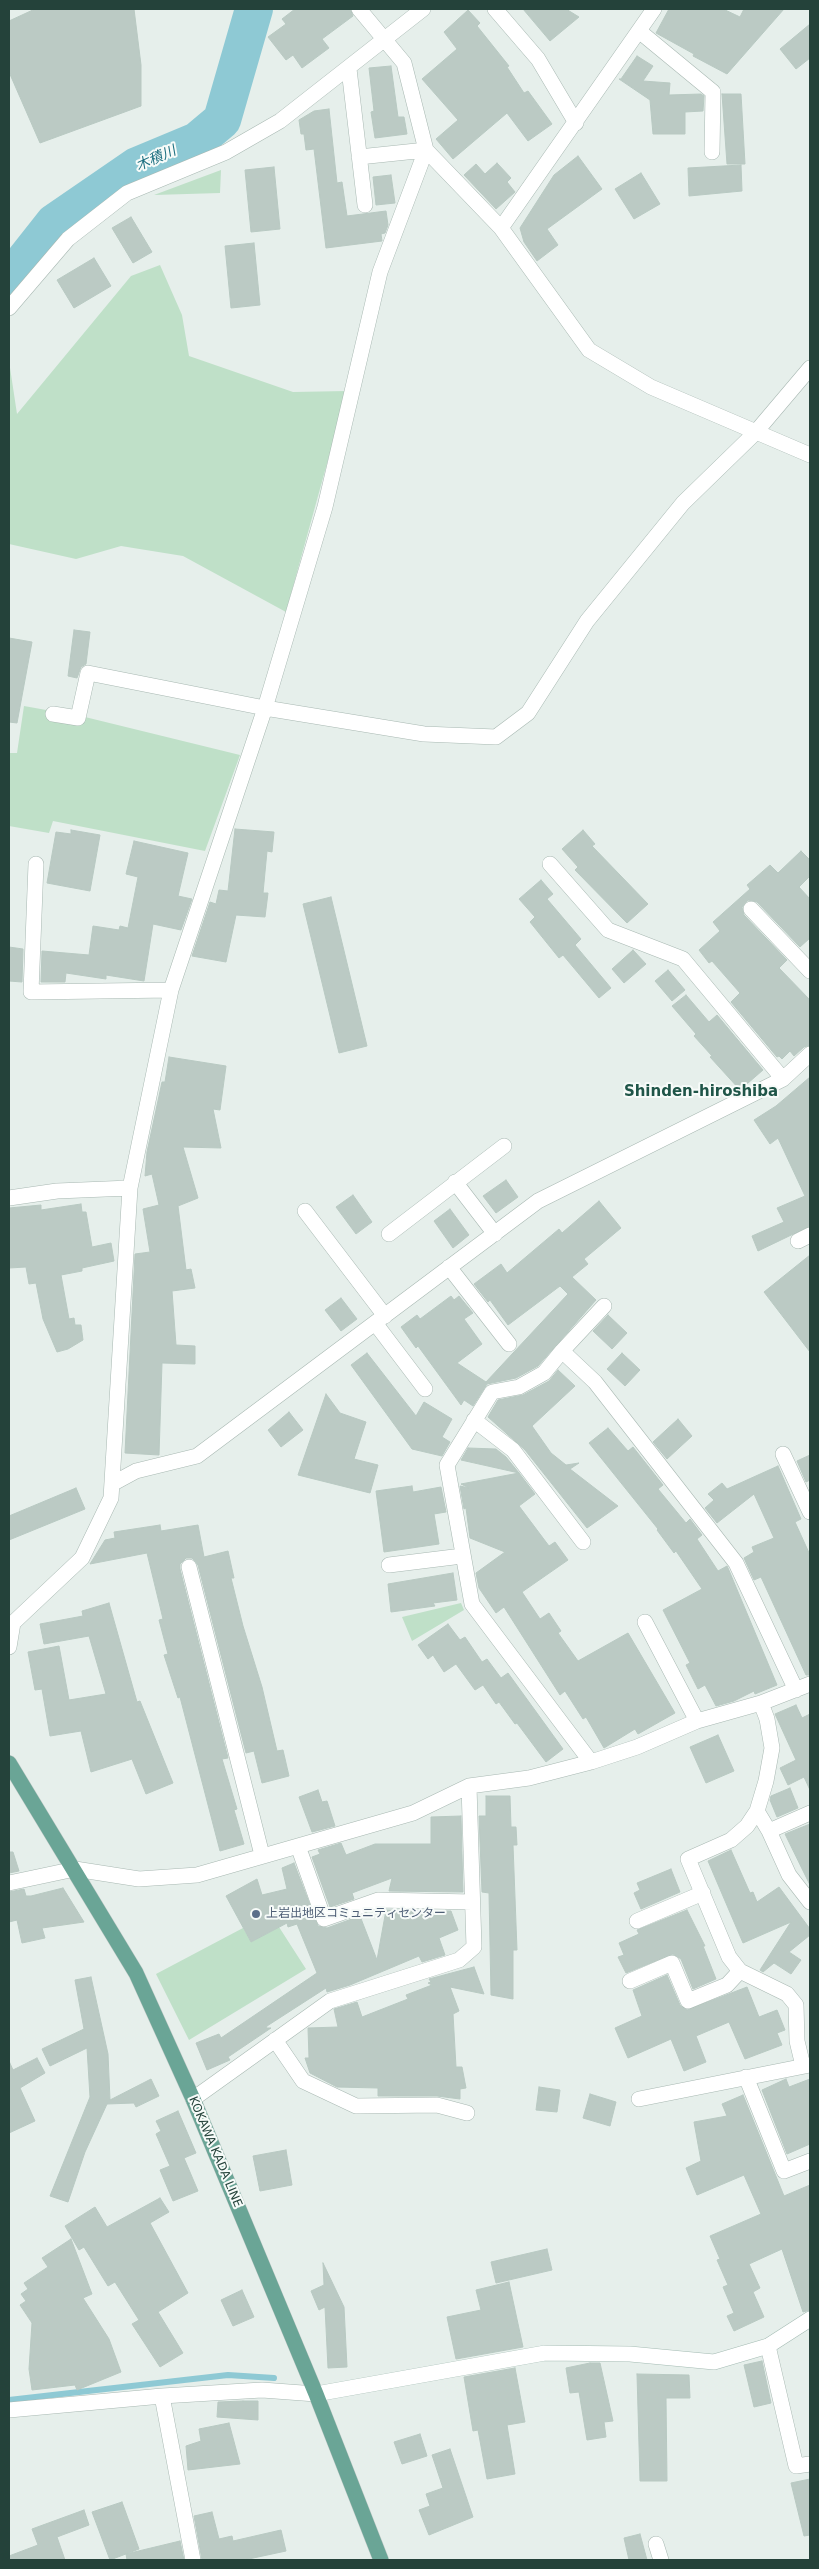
<!DOCTYPE html>
<meta charset="utf-8">
<style>
body{margin:0}
#map{position:relative;width:819px;height:2569px;overflow:hidden;background:#e6efeb;font-family:"DejaVu Sans",sans-serif}
canvas{display:block}
.frame{position:absolute;inset:0;border:10px solid #24423a;pointer-events:none}
</style>
<div id="map">
<canvas width="819" height="2569"></canvas>
<div class="frame"></div>
</div>
<script>
const ctx = document.querySelector('canvas').getContext('2d');
ctx.lineJoin = 'round';
function fill(path, color) { ctx.fillStyle = color; ctx.fill(path, 'evenodd'); }
const toPath = rows => new Path2D(rows.map(r => 'M' + r).join(''));
function stroke(path, color, width, dash) { ctx.strokeStyle = color; ctx.lineWidth = width; ctx.lineCap = dash ? 'butt' : 'round'; ctx.setLineDash(dash || []); ctx.stroke(path); }
function write(font, color, halo, rows, align = 'center') {
  ctx.font = font + ' "DejaVu Sans","Noto Sans JP",sans-serif'; ctx.lineWidth = 4; ctx.setLineDash([]); ctx.textBaseline = 'middle'; ctx.strokeStyle = halo; ctx.fillStyle = color; for (const [text, x, y, turn = 0] of rows) {
    ctx.save(); ctx.translate(x, y); ctx.rotate((+turn || 0) * Math.PI / 180); ctx.textAlign = isNaN(turn) ? turn : align; if (halo) ctx.strokeText(text, 0, 0); ctx.fillText(text, 0, 0); ctx.restore();
  }
}
fill(toPath([
 [221,170,220,193,154,195],
 [160,265,182,315,189,356,293,392,347,391,286,612,183,556,121,546,76,559,9,544,9,361,17,414,131,276],
 [24,706,85,717,240,755,205,851,53,821,49,833,9,826,9,753,17,753],
 [461,1603,464,1610,412,1641,402,1617],
 [279,1927,306,1969,189,2040,156,1974,243,1928,251,1942]
]), '#bfe0c8');
stroke(toPath([
 [9,2400,228,2375,274,2378]
]), '#8ec9d4', 6);
stroke(toPath([
 [9,280,54,223,137,166,197,141,222,120,254,9]
]), '#8ec9d4', 38);
const building = toPath([
 [35,9,134,9,141,65,141,106,40,143,9,72,9,21,35,9],
 [295,9,350,9,353,16,322,39,329,48,302,68,293,55,286,60,268,37,286,24,282,19,295,9],
 [523,9,566,9,579,17,550,41,523,9],
 [669,9,723,9,740,17,744,9,784,9,727,74,693,56,694,54,656,33,669,9],
 [468,10,480,23,477,26,509,66,507,67,524,93,528,91,552,124,528,141,507,113,453,159,436,139,458,120,422,79,457,49,444,32,468,10],
 [810,24,810,58,796,69,780,49,810,24],
 [637,56,653,66,643,81,670,83,669,95,701,94,704,96,703,111,685,112,685,134,653,134,650,100,619,79,621,79,637,56],
 [391,66,398,117,404,117,407,134,375,138,371,112,374,111,369,68,391,66],
 [722,94,741,94,745,164,727,164,722,94],
 [329,109,337,183,342,182,347,216,386,211,388,225,385,233,381,234,382,241,326,248,314,149,306,150,304,134,301,134,299,120,314,111,329,109],
 [578,156,602,189,547,229,558,245,537,261,524,242,520,228,554,175,578,156],
 [497,163,511,178,507,182,515,192,496,209,464,175,476,164,485,174,497,163],
 [741,165,742,191,689,196,688,168,741,165],
 [274,167,280,229,251,232,245,170,274,167],
 [641,173,660,204,634,219,615,189,641,173],
 [391,175,395,203,376,205,373,177,391,175],
 [131,217,152,252,133,263,112,228,131,217],
 [254,243,260,305,231,308,225,246,254,243],
 [94,258,111,286,74,308,57,280,94,258],
 [74,630,90,632,86,664,81,667,77,678,68,676,74,630],
 [9,638,32,642,17,723,9,722,9,638],
 [235,829,274,832,272,852,267,851,263,893,268,893,265,917,236,915,226,962,192,956,210,902,216,904,219,890,228,891,235,829],
 [71,830,100,835,90,891,47,883,56,832,71,834,71,830],
 [583,830,595,844,592,846,648,904,627,923,575,870,578,867,562,849,583,830],
 [134,841,188,853,178,896,192,899,181,930,153,924,144,981,106,975,106,979,66,973,65,982,41,982,42,951,89,955,93,926,119,930,120,926,128,928,138,877,126,874,134,841],
 [801,851,810,860,810,876,799,887,810,899,810,938,800,947,757,902,748,900,742,907,744,915,787,960,779,968,810,1000,810,1045,804,1047,794,1056,790,1051,782,1059,779,1056,777,1057,731,1002,740,993,712,961,709,963,699,950,720,931,713,922,750,889,747,885,770,865,778,873,801,851],
 [541,880,553,894,547,899,581,939,575,945,611,988,599,998,563,955,559,958,530,922,535,917,519,899,541,880],
 [331,897,367,1046,339,1053,303,904,331,897],
 [9,947,23,949,22,982,9,981,9,947],
 [633,950,646,964,624,983,612,969,633,950],
 [668,970,685,990,672,1001,655,981,668,970],
 [686,995,709,1022,717,1015,763,1070,740,1090,710,1057,712,1056,694,1036,696,1034,672,1006,686,995],
 [169,1057,226,1066,220,1110,213,1109,221,1148,183,1147,198,1198,178,1206,186,1270,191,1269,195,1288,172,1291,176,1345,195,1346,195,1364,162,1363,159,1455,125,1453,135,1254,150,1252,143,1209,159,1205,152,1174,145,1176,147,1152,162,1082,165,1082,169,1057],
 [810,1077,810,1226,758,1251,752,1236,784,1222,777,1208,805,1196,778,1138,770,1144,754,1120,776,1106,810,1077],
 [506,1180,518,1197,496,1213,483,1196,506,1180],
 [353,1195,372,1222,356,1234,336,1207,353,1195],
 [599,1201,621,1228,584,1259,588,1264,572,1277,596,1300,538,1366,516,1378,487,1384,473,1406,464,1400,461,1405,418,1346,416,1348,401,1327,417,1315,420,1319,451,1296,454,1300,459,1296,473,1313,464,1319,482,1344,457,1363,486,1382,568,1294,560,1286,508,1325,490,1300,488,1302,474,1284,501,1264,507,1273,559,1229,562,1233,599,1201],
 [81,1204,82,1212,86,1212,92,1247,111,1243,114,1261,82,1268,82,1271,61,1275,69,1319,74,1318,75,1325,81,1325,83,1340,68,1349,57,1352,43,1319,36,1283,29,1284,26,1267,9,1268,9,1208,41,1205,41,1210,81,1204],
 [450,1209,469,1235,453,1248,434,1221,450,1209],
 [810,1255,810,1352,764,1292,810,1255],
 [341,1298,357,1319,341,1331,325,1310,341,1298],
 [608,1315,627,1333,612,1349,593,1331,608,1315],
 [367,1353,416,1416,424,1402,452,1419,442,1437,450,1442,442,1456,412,1449,351,1365,367,1353],
 [622,1353,640,1370,625,1386,607,1369,622,1353],
 [558,1370,575,1386,532,1426,551,1453,566,1465,579,1463,570,1469,618,1506,587,1528,525,1450,488,1417,498,1400,523,1395,549,1381,558,1370],
 [326,1394,340,1413,366,1422,354,1459,378,1465,370,1493,298,1475,326,1394],
 [289,1412,303,1430,281,1447,268,1430,289,1412],
 [678,1419,692,1436,667,1459,653,1442,678,1419],
 [608,1428,628,1451,633,1447,663,1485,658,1489,686,1523,690,1519,702,1535,697,1539,718,1571,727,1566,728,1568,777,1685,755,1694,754,1691,734,1701,716,1706,705,1685,698,1689,686,1665,690,1663,663,1610,702,1589,676,1551,674,1553,657,1530,658,1529,589,1443,608,1428],
 [468,1448,496,1449,506,1457,519,1473,461,1460,468,1448],
 [810,1455,810,1480,806,1482,797,1461,810,1455],
 [778,1466,801,1519,795,1522,810,1555,810,1675,806,1675,761,1577,754,1580,744,1558,754,1552,752,1547,774,1538,754,1494,717,1523,705,1508,714,1500,708,1494,722,1483,727,1489,778,1466],
 [519,1473,535,1494,519,1506,549,1546,555,1542,568,1560,522,1592,540,1619,549,1613,561,1631,558,1633,578,1661,628,1633,675,1713,638,1734,635,1729,604,1748,586,1717,583,1719,565,1691,560,1695,504,1607,496,1613,479,1588,476,1573,505,1552,470,1538,466,1508,464,1509,460,1486,469,1488,461,1484,519,1473],
 [412,1486,413,1492,441,1487,446,1512,434,1514,439,1544,384,1552,376,1491,412,1486],
 [76,1488,85,1509,9,1540,9,1516,76,1488],
 [160,1525,161,1531,198,1525,204,1557,228,1551,234,1578,231,1578,243,1626,262,1687,277,1751,283,1750,289,1776,262,1783,254,1751,246,1753,198,1565,192,1558,186,1558,180,1564,180,1569,228,1758,222,1759,237,1809,234,1810,244,1844,220,1851,180,1697,178,1698,164,1655,168,1654,159,1620,163,1619,147,1553,90,1564,105,1540,115,1538,114,1532,160,1525],
 [453,1573,457,1600,433,1603,435,1606,391,1612,388,1584,453,1573],
 [109,1603,137,1702,140,1701,173,1783,146,1794,132,1759,91,1772,81,1731,50,1736,42,1689,35,1690,28,1652,59,1646,69,1700,106,1694,89,1636,44,1644,40,1624,83,1616,82,1611,109,1603],
 [448,1624,460,1640,465,1637,482,1662,487,1659,501,1678,508,1673,563,1749,546,1762,517,1723,515,1724,499,1702,496,1704,483,1685,475,1690,456,1664,444,1672,433,1655,428,1659,418,1645,448,1624],
 [796,1705,802,1718,810,1714,810,1790,804,1777,788,1785,780,1768,796,1760,775,1714,796,1705],
 [718,1735,734,1771,706,1783,690,1747,718,1735],
 [790,1788,798,1808,777,1817,770,1800,771,1796,790,1788],
 [318,1790,322,1802,327,1801,335,1826,312,1832,299,1797,318,1790],
 [486,1796,510,1796,511,1827,516,1827,517,1845,513,1845,517,1950,513,1950,513,1999,491,1995,489,1893,482,1892,479,1816,486,1816,486,1796],
 [461,1816,463,1892,389,1891,392,1878,352,1893,354,1899,330,1907,312,1857,320,1854,318,1850,341,1843,346,1855,375,1844,431,1844,431,1817,461,1816],
 [810,1824,810,1885,785,1834,810,1824],
 [731,1850,750,1893,753,1892,757,1902,779,1887,810,1929,810,1935,789,1952,801,1960,791,1974,774,1963,763,1972,760,1970,791,1922,743,1943,708,1861,731,1850],
 [9,1852,13,1852,19,1871,9,1873,9,1852],
 [294,1863,318,1926,327,1928,360,1916,377,1960,386,1910,451,1911,458,1930,439,1938,445,1955,422,1962,419,1956,350,1985,327,1992,326,1988,267,2026,266,2028,271,2028,228,2057,230,2060,207,2070,196,2043,219,2034,221,2038,317,1973,297,1924,288,1927,287,1923,251,1942,226,1896,257,1879,262,1895,287,1889,282,1868,294,1863],
 [671,1869,680,1892,641,1909,634,1893,640,1890,637,1883,671,1869],
 [63,1888,84,1922,42,1928,45,1938,22,1943,17,1920,9,1922,9,1892,24,1889,26,1896,31,1896,63,1888],
 [687,1910,705,1946,703,1946,716,1979,693,1989,681,1959,673,1954,626,1973,618,1957,624,1955,619,1943,639,1934,637,1930,687,1910],
 [474,1967,484,1994,450,1987,459,2011,453,2014,456,2067,462,2067,466,2088,460,2089,460,2099,437,2096,378,2096,378,2088,337,2087,310,2073,305,2058,309,2058,308,2028,338,2027,334,2009,357,2002,362,2017,408,1999,406,1995,432,1985,428,1983,431,1982,429,1979,474,1967],
 [667,1975,680,2005,687,2010,747,1987,759,2017,777,2010,785,2030,777,2033,782,2045,745,2059,729,2022,696,2036,706,2062,684,2071,671,2039,628,2058,615,2028,642,2016,633,1990,667,1975],
 [91,1977,108,2054,110,2100,151,2079,159,2096,136,2107,134,2103,107,2104,85,2152,68,2202,50,2196,90,2097,87,2048,50,2066,42,2049,84,2029,75,1980,91,1977],
 [37,2058,45,2073,20,2088,35,2121,9,2133,9,2061,13,2070,37,2058],
 [786,2079,789,2087,810,2079,810,2144,787,2154,762,2090,786,2079],
 [539,2087,560,2090,557,2112,536,2110,539,2087],
 [590,2094,616,2102,610,2126,583,2118,590,2094],
 [743,2095,784,2196,810,2185,810,2310,803,2312,782,2249,749,2264,760,2288,753,2292,764,2317,734,2331,727,2316,734,2313,723,2287,728,2285,717,2260,720,2259,710,2236,761,2214,744,2175,697,2195,686,2168,701,2161,694,2122,727,2116,722,2104,743,2095],
 [178,2111,196,2153,184,2158,198,2191,173,2201,160,2170,170,2166,156,2134,161,2131,156,2121,178,2111],
 [286,2150,292,2185,260,2191,253,2156,286,2150],
 [160,2198,169,2212,150,2223,188,2293,158,2312,183,2353,160,2367,132,2324,139,2320,115,2282,108,2286,84,2247,79,2250,65,2226,95,2207,107,2227,160,2198],
 [71,2239,92,2294,83,2298,109,2339,121,2372,77,2390,75,2385,32,2390,29,2369,32,2323,20,2305,26,2301,21,2294,28,2289,24,2283,48,2267,42,2258,71,2239],
 [547,2249,552,2270,496,2283,491,2262,547,2249],
 [323,2263,344,2307,347,2367,328,2368,325,2307,319,2310,311,2291,324,2285,323,2263],
 [509,2282,523,2347,456,2359,447,2317,481,2310,476,2290,509,2282],
 [242,2290,254,2317,233,2326,221,2300,242,2290],
 [762,2361,771,2403,754,2407,744,2365,762,2361],
 [590,2363,600,2363,613,2421,604,2422,606,2437,587,2440,579,2392,570,2393,566,2368,590,2363],
 [515,2368,525,2422,507,2425,515,2474,487,2479,478,2430,473,2431,464,2377,515,2368],
 [637,2374,689,2375,690,2398,666,2398,667,2481,640,2481,637,2374],
 [243,2401,258,2401,258,2420,217,2417,218,2402,243,2401],
 [229,2423,240,2464,188,2470,186,2446,201,2441,199,2429,229,2423],
 [420,2434,427,2456,402,2464,394,2442,420,2434],
 [450,2449,473,2517,429,2535,419,2510,430,2506,426,2494,443,2488,432,2455,450,2449],
 [810,2479,810,2535,804,2536,791,2483,810,2479],
 [122,2502,139,2549,110,2560,92,2512,122,2502],
 [84,2510,89,2525,57,2537,65,2560,9,2560,9,2556,38,2545,32,2529,84,2510],
 [212,2512,219,2539,232,2536,233,2541,281,2530,286,2551,244,2560,202,2560,194,2516,212,2512],
 [640,2534,647,2560,629,2560,624,2538,640,2534],
 [180,2541,184,2560,127,2560,126,2554,180,2541]
]);
fill(building, '#bbcac4');
stroke(building, '#b8c9c2', 1);
const minor = toPath([
 [359,9,404,63,426,150,501,228,589,350,651,387,810,455],
 [495,9,538,59,576,123],
 [639,31,713,92,712,152],
 [349,69,365,205],
 [359,157,426,150],
 [501,228,654,9],
 [9,308,68,239,127,193,226,152,280,121,423,9],
 [53,714,78,718,88,673,265,708,424,734,496,737,528,713,587,621,683,503,755,433,810,368],
 [36,864,31,992,171,990],
 [550,864,608,930,683,959,783,1079],
 [751,909,810,971],
 [455,1182,495,1234],
 [9,1198,57,1191,130,1188],
 [305,1211,385,1316],
 [389,1234,504,1146],
 [798,1241,810,1235],
 [449,1267,509,1344],
 [375,1323,425,1389],
 [562,1351,604,1306],
 [474,1420,513,1450,583,1542],
 [783,1454,810,1512],
 [112,1484,136,1471,197,1456,538,1201,783,1079,810,1054],
 [389,1565,462,1556],
 [189,1567,262,1855],
 [645,1622,697,1721],
 [9,1647,13,1623,82,1558,111,1498,130,1188,171,990,265,708,325,507,380,272,426,150],
 [761,1703,767,1719,772,1748,766,1781,757,1811,747,1826,731,1840,688,1859,729,1957,740,1971,787,1994,796,2005,797,2041,803,2066],
 [591,1762,472,1604,447,1465,492,1392,519,1387,544,1373,562,1351,595,1382,736,1563,796,1690],
 [757,1811,769,1831,810,1813],
 [769,1831,789,1875,810,1902],
 [298,1846,324,1919,378,1900,472,1902],
 [9,1883,75,1869,139,1879,197,1875,413,1813,469,1786,529,1778,591,1762,637,1747,697,1721,761,1703,810,1684],
 [637,1921,703,1893],
 [630,1981,672,1963,688,2001,727,1985,740,1971],
 [275,2040,303,2081,356,2106,437,2105,467,2113],
 [746,2077,784,2171,810,2161],
 [193,2099,330,2001,459,1960,474,1947,469,1786],
 [639,2099,810,2065],
 [768,2346,796,2466,810,2464],
 [162,2396,193,2560],
 [9,2410,162,2396,262,2390,316,2394],
 [656,2544,661,2560]
]);
const secondary = toPath([
 [316,2394,545,2353,630,2354,714,2362,768,2346,810,2319]
]);
const primary = toPath([
 [9,1763,136,1973,193,2099,316,2394,381,2560]
]);
stroke(minor, '#a8b8b2', 16);
stroke(secondary, '#a4bbb3', 16);
stroke(primary, '#c2cac8', 16);
stroke(minor, '#fff', 15);
stroke(secondary, '#fff', 15);
stroke(primary, '#6aa596', 15);
for (const [x, y, r, color] of [
 [256,1914,5,"#5c6f8a"]
]) { const dot = new Path2D(); dot.arc(x, y, r, 0, 2 * Math.PI); ctx.fillStyle = color; ctx.fill(dot); stroke(dot, '#f7fbf9', 2); }
write('12px', '#4e5e75', '#f7fbf9', [
 ["上岩出地区コミュニティセンター",266,1914]
], 'left');
write('12px', '#24423a', '#f7fbf9', [
 ["KOKAWA KADA LINE",215,2152,67]
]);
write('italic 14px', '#1c6f80', '#f7fbf9', [
 ["木積川",156,159,-24]
]);
write('bold 15px', '#1f5548', '#f7fbf9', [
 ["Shinden-hiroshiba",701,1092]
]);
</script>
